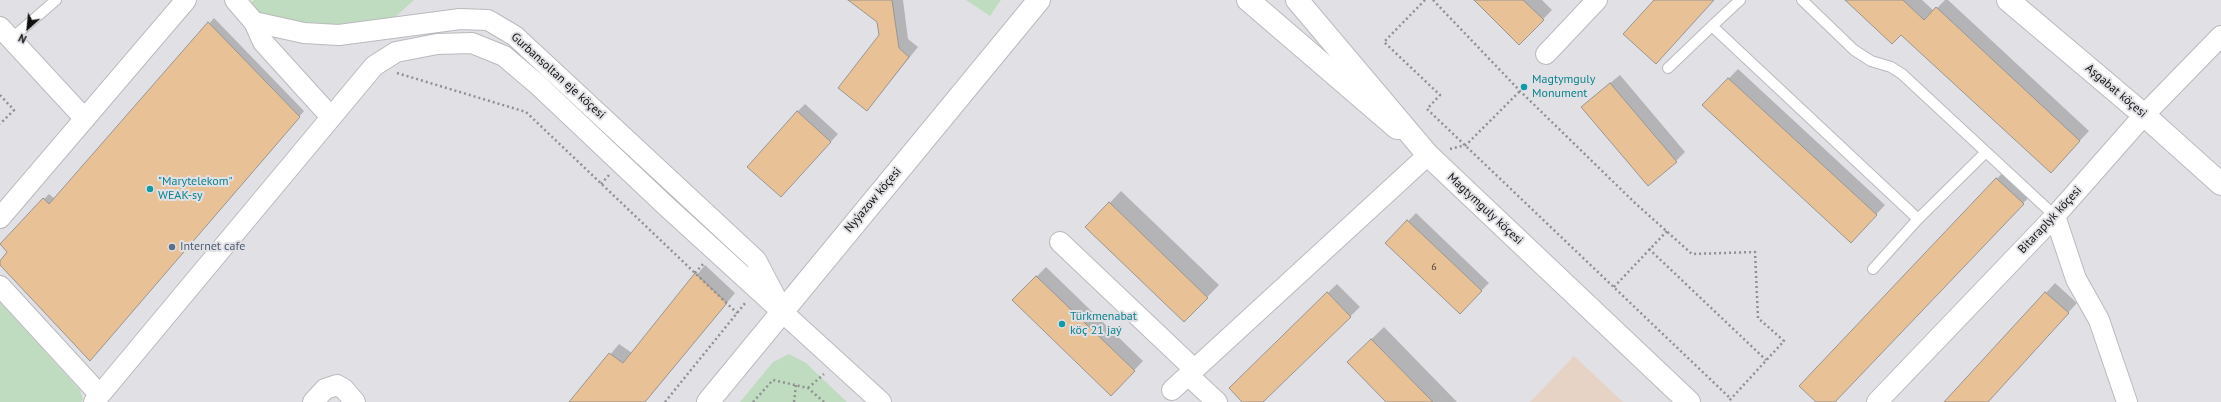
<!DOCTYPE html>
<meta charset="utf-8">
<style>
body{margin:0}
#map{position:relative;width:2221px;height:402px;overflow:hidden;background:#e1e1e5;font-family:"PT Sans",sans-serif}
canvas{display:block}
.north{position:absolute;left:8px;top:8px;width:40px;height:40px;-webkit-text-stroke:3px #e1e1e5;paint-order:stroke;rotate:207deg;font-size:11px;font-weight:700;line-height:16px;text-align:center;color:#101011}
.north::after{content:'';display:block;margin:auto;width:14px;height:18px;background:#101011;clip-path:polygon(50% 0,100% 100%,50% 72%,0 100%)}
</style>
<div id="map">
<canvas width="2221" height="402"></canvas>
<div class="north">N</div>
</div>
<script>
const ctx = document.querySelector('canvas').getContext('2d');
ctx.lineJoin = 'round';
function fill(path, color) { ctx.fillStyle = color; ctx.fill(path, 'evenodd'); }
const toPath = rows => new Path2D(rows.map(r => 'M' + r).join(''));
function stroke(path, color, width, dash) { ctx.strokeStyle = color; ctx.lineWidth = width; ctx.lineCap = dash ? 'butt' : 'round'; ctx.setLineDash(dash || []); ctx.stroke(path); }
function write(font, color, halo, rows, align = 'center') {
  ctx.font = font + ' "PT Sans",sans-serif'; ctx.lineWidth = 4; ctx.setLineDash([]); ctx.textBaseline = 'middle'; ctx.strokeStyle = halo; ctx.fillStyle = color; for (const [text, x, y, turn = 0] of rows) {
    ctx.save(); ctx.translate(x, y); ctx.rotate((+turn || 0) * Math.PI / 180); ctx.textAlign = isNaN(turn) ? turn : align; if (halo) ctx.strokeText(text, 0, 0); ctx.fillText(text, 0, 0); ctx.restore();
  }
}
fill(toPath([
 [1574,356,1623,402,1530,402]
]), '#e7d3c5');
fill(toPath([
 [254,0,414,0,382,29,339,35,243,9],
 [966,0,1001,0,990,16],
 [0,302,80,390,83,400,81,402,0,402],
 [789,354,806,363,847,402,740,402,773,362]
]), '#c0dcc0');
fill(toPath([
 [849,0,903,0,908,39,918,47,867,110,880,35,878,22],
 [1475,0,1542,0,1552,10,1519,44],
 [1846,0,1922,0,1934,11,1945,0,1948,0,2089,131,2060,162,1901,33],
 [214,18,304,111,95,355,0,262,44,199,49,194,55,199],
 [1738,69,1885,205,1860,232,1703,105],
 [1620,75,1685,152,1676,161,1592,98],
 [805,104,838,134,788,188,797,112],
 [2006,169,2032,194,1834,402,1818,402,1801,386],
 [1121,191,1219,285,1184,321,1087,227],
 [1416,213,1489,283,1460,312,1387,243],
 [705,265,735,293,645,402,571,402,619,344,632,353],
 [1046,267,1143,361,1111,394,1014,300],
 [2055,283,2077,303,1987,402,1946,402],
 [1337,284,1360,307,1262,402,1243,402,1230,388],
 [1384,327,1457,402,1387,402,1348,362]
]), '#0003');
const building = toPath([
 [848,0,892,0,899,48,909,57,867,111,838,88,879,35,877,22,848,0],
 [1474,0,1523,0,1544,20,1519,45,1474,0],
 [1654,0,1714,0,1656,64,1623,34,1654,0],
 [1845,0,1903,0,1924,20,1936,7,2080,141,2051,173,1901,35,1892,44,1845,0],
 [208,22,300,117,90,361,0,265,0,261,7,252,0,244,43,198,49,204,208,22],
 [1728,78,1877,215,1851,243,1702,105,1728,78],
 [1610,83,1677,162,1648,186,1581,107,1610,83],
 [797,111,831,142,781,197,747,167,797,111],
 [1996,178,2024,204,1835,402,1816,402,1799,386,1996,178],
 [1109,202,1208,298,1184,322,1085,227,1109,202],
 [1407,220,1482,291,1460,314,1385,243,1407,220],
 [695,273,727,303,645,402,569,402,609,353,623,363,695,273],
 [1036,276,1135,371,1111,396,1012,300,1036,276],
 [1327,292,1351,317,1263,402,1242,402,1229,388,1327,292],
 [2045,292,2069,313,1988,402,1944,402,2045,292],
 [1371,339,1433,402,1386,402,1347,362,1371,339]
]);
fill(building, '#e9c197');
stroke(building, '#989592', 1);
const lane = toPath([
 [1740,0,1712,26,1918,219,1986,152],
 [1802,0,1854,50,1871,61,1891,67,1902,74,2055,216],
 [11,39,56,0],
 [1668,68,1712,26],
 [1873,269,1918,219]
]);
const street = toPath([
 [235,0,254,22,263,42,331,117],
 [254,22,304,33,339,35,460,19,488,20,515,36,756,260,777,300],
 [0,27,85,119],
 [1546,54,1597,0],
 [2055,216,2076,279,2099,320,2127,402],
 [0,218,186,0],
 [1060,242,1194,369],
 [0,286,100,395],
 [1188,375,1217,402],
 [1172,390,1428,155],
 [94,402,374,66,396,52,437,44,472,43,504,56,537,84,665,205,881,402],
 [313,402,325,389,337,385,344,389,355,402],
 [1877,402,2055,216,2144,115,2221,36]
]);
const secondary = toPath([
 [1248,0,1397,128],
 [2008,0,2144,115,2221,184],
 [708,402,1039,0]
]);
const primary = toPath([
 [1297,0,1428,155,1689,402]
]);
stroke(lane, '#bababe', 12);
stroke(street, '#bababe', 22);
stroke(secondary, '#bababe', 24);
stroke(primary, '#bababe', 24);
stroke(toPath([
 [1425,0,1384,42,1440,95,1427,109,1731,399],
 [1433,0,1520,91,1635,203,1692,254,1755,252,1758,318,1784,341,1728,402],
 [397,73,526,112,737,313],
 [0,95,14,110,0,124],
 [1450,149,1466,145,1520,91],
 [601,184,609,175],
 [1649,249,1766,360],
 [695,273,704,263],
 [1614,287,1667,231],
 [808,388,824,374],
 [665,402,746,302],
 [753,402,773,380,808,388,824,402],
 [794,402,796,385]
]), '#909092', 2.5, [2, 3]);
stroke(lane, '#fff', 10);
stroke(street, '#fff', 20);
stroke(secondary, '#fff', 22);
stroke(primary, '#fff', 22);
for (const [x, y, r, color] of [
 [1524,87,4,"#0f9aa8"],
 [150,189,4,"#0f9aa8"],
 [172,247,4,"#5c6f8a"],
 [1062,324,4,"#0f9aa8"]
]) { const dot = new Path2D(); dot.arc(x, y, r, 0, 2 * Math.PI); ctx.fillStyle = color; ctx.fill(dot); stroke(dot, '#e1e1e5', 1.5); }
write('10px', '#463c32', null, [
 ["6",1434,267]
]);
write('12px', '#101011', '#e1e1e5', [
 ["Gurbansoltan eje köçesi",558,76,42],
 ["Aşgabat köçesi",2116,91,40],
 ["Nyýazow köçesi",873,200,-50],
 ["Magtymguly köçesi",1485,209,43],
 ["Bitaraplyk köçesi",2050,220,-47]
]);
write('12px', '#0d838f', '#e1e1e5', [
 ["Magtymguly",1532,80],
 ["Monument",1532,94],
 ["\"Marytelekom\"",158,182],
 ["WEAK-sy",158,196],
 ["Türkmenabat",1070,317],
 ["köç 21 jaý",1070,331]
], 'left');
write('12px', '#4e5e75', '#e1e1e5', [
 ["Internet cafe",180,247]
], 'left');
</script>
